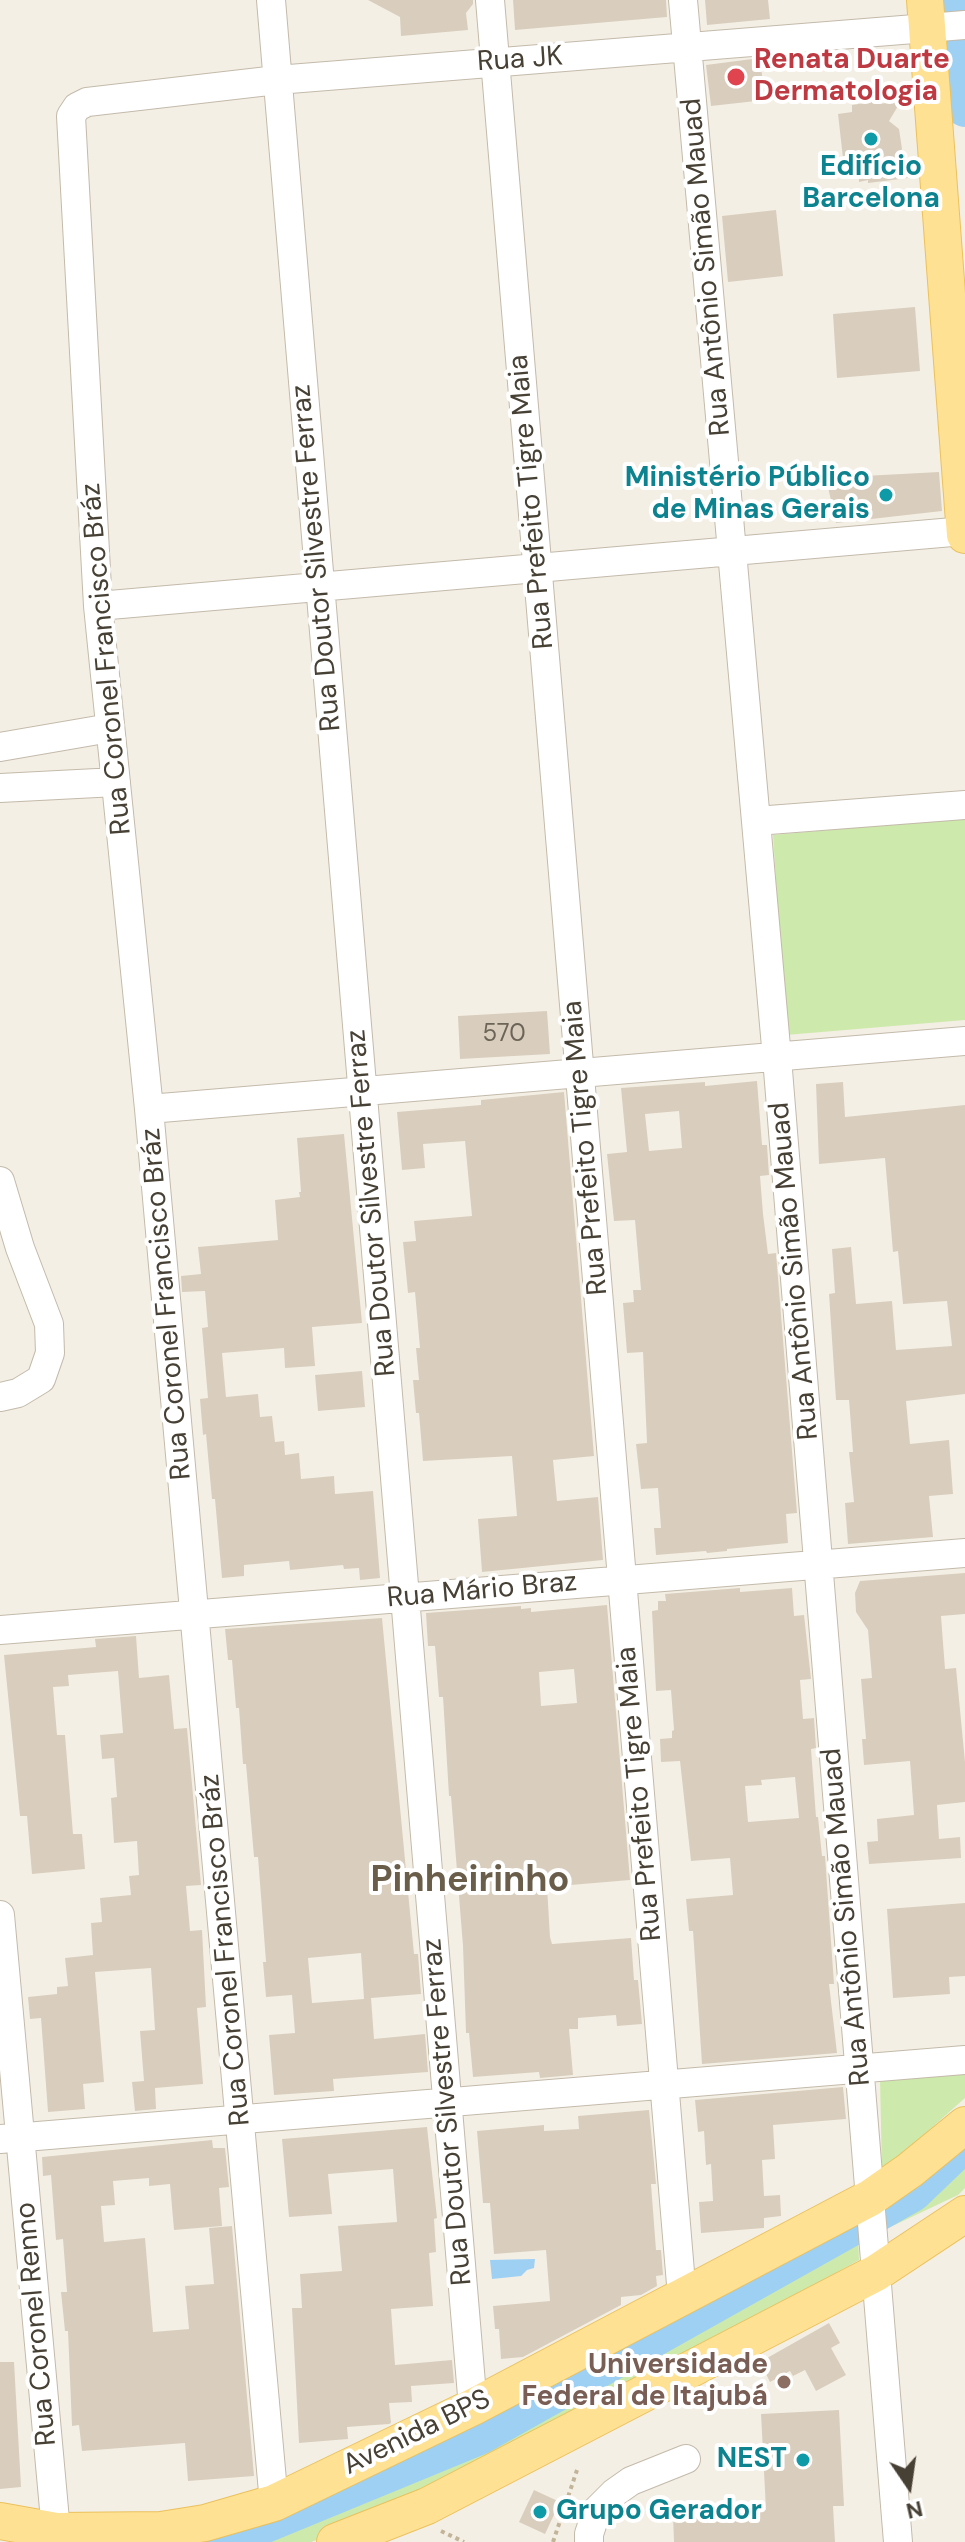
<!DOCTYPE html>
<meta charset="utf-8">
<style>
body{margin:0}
#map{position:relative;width:965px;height:2542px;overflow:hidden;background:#f4efe5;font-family:"DM Sans",sans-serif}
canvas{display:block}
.north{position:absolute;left:869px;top:2446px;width:80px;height:80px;-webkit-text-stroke:6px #fff;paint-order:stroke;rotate:167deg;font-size:22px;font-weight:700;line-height:32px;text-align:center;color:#474034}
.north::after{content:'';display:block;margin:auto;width:28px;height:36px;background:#474034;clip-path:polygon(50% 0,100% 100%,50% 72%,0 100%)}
</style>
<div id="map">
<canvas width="965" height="2542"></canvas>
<div class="north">N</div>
</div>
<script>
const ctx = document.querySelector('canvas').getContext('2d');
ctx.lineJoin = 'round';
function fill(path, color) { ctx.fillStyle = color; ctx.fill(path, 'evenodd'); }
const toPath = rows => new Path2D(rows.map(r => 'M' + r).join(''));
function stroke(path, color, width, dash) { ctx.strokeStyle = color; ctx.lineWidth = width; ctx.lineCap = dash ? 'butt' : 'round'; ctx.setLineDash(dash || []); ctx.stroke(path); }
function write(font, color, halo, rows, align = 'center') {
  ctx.font = font + ' "DM Sans",sans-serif'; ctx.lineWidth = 8; ctx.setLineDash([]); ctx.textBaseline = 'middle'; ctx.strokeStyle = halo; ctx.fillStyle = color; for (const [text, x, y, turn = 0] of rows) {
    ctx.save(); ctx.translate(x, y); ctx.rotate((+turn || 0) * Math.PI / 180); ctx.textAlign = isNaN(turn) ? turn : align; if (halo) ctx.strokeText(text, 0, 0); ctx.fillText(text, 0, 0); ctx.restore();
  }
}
fill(toPath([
 [965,818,965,1020,786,1035,773,835],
 [965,2070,965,2098,882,2172,880,2080],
 [965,2135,965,2188,958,2195,884,2230,886,2205],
 [857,2211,859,2260,617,2395,364,2523,311,2542,125,2542,209,2532]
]), '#cdeaac');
fill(toPath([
 [535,2259,534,2268,527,2270,521,2276,492,2279,490,2260]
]), '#9ed0f4');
stroke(toPath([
 [956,0,965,107],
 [219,2542,479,2435,912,2192,957,2149]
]), '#9ed0f4', 40);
fill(toPath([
 [368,0,473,0,473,4,466,13,468,30,401,36,400,17],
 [513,0,666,0,667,17,515,30],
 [705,0,768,0,770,19,707,25],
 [760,58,765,100,711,106,706,65],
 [878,101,879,104,901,101,889,121,899,129,902,149,896,160,908,178,868,183,868,180,859,182,859,174,845,176,838,114,852,112,852,105],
 [776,210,783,276,728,282,722,216],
 [915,307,920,371,837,378,833,314],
 [939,472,942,511,836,523,826,478],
 [547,1011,550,1054,460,1059,458,1016],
 [757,1081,762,1145,767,1145,769,1175,760,1176,763,1214,768,1254,776,1253,797,1513,786,1514,788,1543,727,1549,727,1551,707,1553,706,1551,656,1555,654,1528,661,1528,658,1488,641,1489,636,1444,647,1443,643,1352,627,1353,623,1303,634,1302,633,1290,641,1290,635,1220,614,1221,607,1154,627,1152,621,1088,705,1082,705,1086],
 [679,1111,682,1148,649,1151,645,1114],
 [843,1082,845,1117,965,1105,965,1394,906,1401,910,1444,949,1440,953,1494,929,1496,933,1537,848,1544,845,1503,854,1502,849,1452,853,1452,849,1400,836,1400,829,1294,835,1293,832,1249,851,1247,856,1304,892,1301,896,1350,952,1346,947,1301,903,1304,898,1251,893,1252,885,1158,819,1164,816,1084],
 [564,1092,594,1456,553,1460,557,1501,598,1497,603,1560,482,1572,478,1519,517,1516,512,1456,423,1461,419,1413,416,1413,413,1380,419,1380,416,1348,420,1348,415,1292,408,1293,403,1242,416,1241,414,1221,472,1216,465,1141,423,1144,425,1168,402,1170,397,1112,481,1105,481,1100],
 [344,1134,362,1323,312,1327,315,1366,285,1368,284,1348,222,1353,226,1397,258,1394,260,1417,272,1416,275,1442,284,1441,285,1455,299,1453,301,1479,334,1476,335,1494,373,1491,380,1578,360,1580,359,1568,344,1569,343,1565,290,1570,289,1561,244,1565,244,1576,222,1578,215,1499,212,1499,206,1434,203,1435,200,1399,208,1398,202,1328,208,1327,205,1291,182,1292,181,1276,201,1274,198,1247,278,1240,275,1200,300,1197,299,1192,301,1192,297,1138],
 [362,1371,365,1407,318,1411,315,1375],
 [965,1573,965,1614,941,1616,945,1669,956,1668,965,1762,965,1802,937,1805,939,1839,960,1837,961,1858,869,1864,867,1842,878,1841,877,1819,914,1815,910,1761,864,1765,862,1739,866,1739,861,1679,872,1678,868,1630,856,1612,855,1593,860,1581],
 [740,1588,740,1592,792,1588,794,1616,804,1615,811,1679,800,1680,803,1719,814,1718,816,1748,811,1749,816,1817,818,1817,822,1856,825,1856,834,1984,829,1984,837,2053,702,2064,693,1931,689,1931,686,1899,733,1895,730,1858,691,1861,680,1761,661,1762,660,1739,672,1738,672,1731,674,1730,671,1690,656,1691,652,1611,658,1610,658,1601,666,1601,665,1594],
 [795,1777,799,1818,748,1822,745,1786,762,1785,761,1780],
 [607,1605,630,1880,547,1887,550,1937,552,1944,631,1938,634,1980,638,1980,642,2024,617,2026,616,2015,578,2018,578,2029,569,2029,573,2075,540,2078,539,2072,473,2077,469,2033,466,2033,463,1946,451,1796,449,1796,443,1697,439,1697,435,1646,428,1646,426,1613,521,1606,521,1609,531,1608,531,1612],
 [574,1669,577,1703,541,1706,539,1672],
 [382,1618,409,1902,414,1954,418,1954,421,1994,371,1998,374,2039,425,2034,428,2072,333,2079,334,2091,274,2095,269,2035,295,2033,292,1995,266,1997,263,1962,266,1962,258,1857,254,1857,246,1764,243,1764,239,1708,236,1708,232,1660,228,1660,225,1629],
 [361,1953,364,1999,312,2003,308,1958],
 [136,1636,139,1678,169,1675,174,1729,187,1728,201,1885,186,1886,190,1931,202,1930,206,2007,197,2008,203,2084,155,2088,156,2109,135,2111,132,2082,144,2081,140,2031,155,2030,151,1968,95,1972,104,2082,83,2084,85,2109,48,2112,41,2018,30,2019,28,1997,57,1994,57,1987,68,1986,65,1958,93,1955,91,1923,102,1922,100,1898,131,1895,129,1876,139,1875,137,1841,114,1843,111,1798,117,1797,114,1758,102,1759,100,1735,123,1733,118,1671,68,1675,69,1686,53,1687,57,1735,65,1735,73,1834,82,1834,85,1869,32,1874,27,1816,20,1816,4,1655,96,1647,95,1639],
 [965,1903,965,1976,949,1977,950,1994,893,1998,887,1909],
 [843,2087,846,2119,773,2125,775,2159,762,2160,764,2196,780,2195,781,2216,764,2218,764,2228,701,2233,699,2202,713,2201,711,2164,706,2165,704,2131,698,2132,695,2100],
 [649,2110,656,2184,651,2184,656,2250,661,2250,663,2275,656,2276,657,2286,641,2295,621,2297,621,2305,523,2357,501,2359,499,2329,495,2329,493,2306,550,2301,546,2250,494,2254,490,2203,483,2203,477,2131,544,2125,544,2131,579,2129,578,2116],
 [427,2127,437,2218,434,2219,436,2252,429,2253,433,2306,391,2309,395,2365,452,2360,454,2383,411,2386,412,2402,389,2403,391,2423,389,2424,347,2427,348,2439,299,2443,292,2308,302,2308,300,2274,342,2271,338,2226,397,2222,393,2169,328,2174,332,2214,289,2217,282,2139],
 [212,2140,213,2148,225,2148,229,2187,219,2188,222,2226,174,2230,170,2184,149,2186,149,2178,113,2181,115,2205,101,2206,104,2242,145,2238,153,2332,189,2329,185,2286,214,2284,209,2228,232,2226,254,2476,188,2481,185,2443,82,2451,79,2425,72,2426,68,2331,65,2331,61,2292,67,2292,63,2239,56,2240,51,2175,43,2176,42,2157],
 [829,2323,840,2343,831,2348,846,2375,816,2391,805,2370,793,2376,790,2371,770,2382,760,2362],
 [0,2362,14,2362,21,2487,0,2489],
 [839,2410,844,2506,833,2506,835,2542,674,2542,673,2516,766,2510,761,2414],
 [534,2490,560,2502,545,2534,519,2522]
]), '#d9cebd');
const minor = toPath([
 [271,0,473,2407],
 [490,0,682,2296],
 [683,0,777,1058,898,2542],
 [98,606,965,531],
 [0,747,110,728],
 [0,788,116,782],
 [756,821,965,805],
 [149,1109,965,1041],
 [0,1181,20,1248,49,1324,50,1353,41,1379,18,1393,0,1397],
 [0,1630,965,1553],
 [0,1915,57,2542],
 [0,2139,965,2060],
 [274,2503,149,1109,98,606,71,116,77,107,87,102,277,80,965,25],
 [589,2542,589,2534,597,2510,614,2493,631,2481,686,2459]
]);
const major = toPath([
 [925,0,965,535],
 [0,2521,56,2531,161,2530,205,2523,274,2503,473,2407,870,2198,910,2170,965,2125],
 [335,2542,427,2506,876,2273,965,2214]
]);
stroke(minor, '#c3baaa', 30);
stroke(major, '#eac15d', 38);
stroke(toPath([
 [441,2531,464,2542],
 [553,2542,577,2470]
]), '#c2b498', 4, [4, 4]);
stroke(minor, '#fff', 28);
stroke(major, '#ffe193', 36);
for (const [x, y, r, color] of [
 [736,77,10,"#e0444e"],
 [871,139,8,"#0f9aa8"],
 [886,495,8,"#0f9aa8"],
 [784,2382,8,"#8d6e63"],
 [803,2460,8,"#0f9aa8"],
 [540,2512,8,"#0f9aa8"]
]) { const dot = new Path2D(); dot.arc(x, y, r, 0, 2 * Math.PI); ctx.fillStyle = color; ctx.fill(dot); stroke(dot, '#fff', 3); }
write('24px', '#6c6456', null, [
 ["570",504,1035]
]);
write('28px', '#474034', '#fff', [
 ["Rua JK",520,60,-4],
 ["Rua Antônio Simão Mauad",707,267,-95],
 ["Rua Prefeito Tigre Maia",532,502,-95],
 ["Rua Doutor Silvestre Ferraz",317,558,-95],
 ["Rua Coronel Francisco Bráz",107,659,-95],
 ["Rua Prefeito Tigre Maia",586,1148,-95],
 ["Rua Doutor Silvestre Ferraz",372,1203,-95],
 ["Rua Antônio Simão Mauad",795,1271,-95],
 ["Rua Coronel Francisco Bráz",167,1304,-95],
 ["Rua Mário Braz",482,1591,-5],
 ["Rua Prefeito Tigre Maia",640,1794,-95],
 ["Rua Antônio Simão Mauad",847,1917,-95],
 ["Rua Coronel Francisco Bráz",226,1950,-95],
 ["Rua Doutor Silvestre Ferraz",448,2112,-95],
 ["Rua Coronel Renno",37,2324,-95],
 ["Avenida BPS",417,2433,-26]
]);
write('bold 28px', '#be3a42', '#fff', [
 ["Renata Duarte",754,61],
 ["Dermatologia",754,93]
], 'left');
write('bold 28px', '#0d838f', '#fff', [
 ["Edifício",871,168,"center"],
 ["Barcelona",871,200,"center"],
 ["Ministério Público",870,479],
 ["de Minas Gerais",870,511],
 ["NEST",787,2460],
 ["Grupo Gerador",556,2512,"left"]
], 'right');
write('bold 28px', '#785e54', '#fff', [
 ["Universidade",768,2366],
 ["Federal de Itajubá",768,2398]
], 'right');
write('bold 36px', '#6a5e4b', '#fff', [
 ["Pinheirinho",470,1882]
]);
</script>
